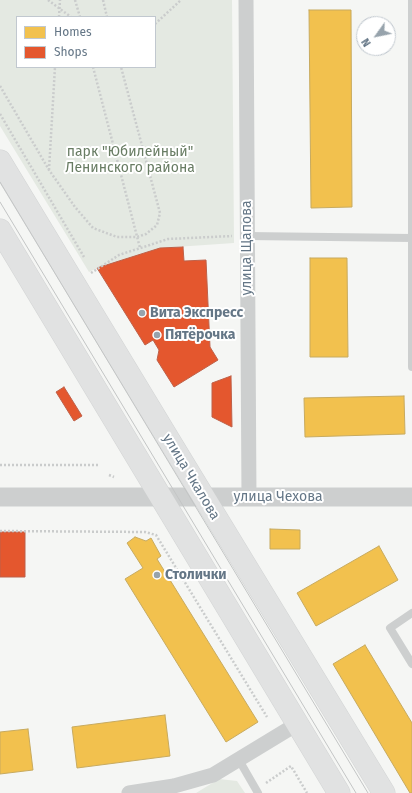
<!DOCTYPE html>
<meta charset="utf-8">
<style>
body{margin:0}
#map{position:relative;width:412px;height:793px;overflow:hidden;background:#f5f6f4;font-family:"Fira Sans",sans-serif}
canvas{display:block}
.legend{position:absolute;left:16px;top:16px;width:140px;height:52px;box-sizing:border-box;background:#fff;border:1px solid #c1c8cf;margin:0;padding:5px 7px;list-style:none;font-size:12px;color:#647686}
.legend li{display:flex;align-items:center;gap:8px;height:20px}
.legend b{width:20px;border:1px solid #c1c8cf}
.north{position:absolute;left:356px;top:16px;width:40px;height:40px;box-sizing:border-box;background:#fff;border:1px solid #c1c8cf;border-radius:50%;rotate:237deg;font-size:11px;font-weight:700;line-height:16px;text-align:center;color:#647686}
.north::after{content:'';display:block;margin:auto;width:14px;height:18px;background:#97a3ac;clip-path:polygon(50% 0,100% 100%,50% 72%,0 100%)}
</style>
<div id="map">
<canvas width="412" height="793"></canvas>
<ul class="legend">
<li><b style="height:11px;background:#f2c14e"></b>Homes</li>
<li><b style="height:11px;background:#e4572e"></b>Shops</li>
</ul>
<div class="north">N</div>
</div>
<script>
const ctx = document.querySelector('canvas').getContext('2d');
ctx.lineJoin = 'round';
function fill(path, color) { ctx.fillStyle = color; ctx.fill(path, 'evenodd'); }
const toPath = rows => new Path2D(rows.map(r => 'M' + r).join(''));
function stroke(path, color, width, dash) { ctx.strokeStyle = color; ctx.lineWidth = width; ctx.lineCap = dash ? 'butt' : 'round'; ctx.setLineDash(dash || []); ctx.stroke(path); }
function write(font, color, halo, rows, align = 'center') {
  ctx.font = font + ' "Fira Sans",sans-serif'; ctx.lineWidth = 4; ctx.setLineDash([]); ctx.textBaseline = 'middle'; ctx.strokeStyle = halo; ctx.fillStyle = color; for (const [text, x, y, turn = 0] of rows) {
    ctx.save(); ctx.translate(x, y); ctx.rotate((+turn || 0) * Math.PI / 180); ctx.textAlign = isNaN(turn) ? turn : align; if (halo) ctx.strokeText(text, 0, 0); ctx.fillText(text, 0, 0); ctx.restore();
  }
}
fill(toPath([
 [0,0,232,0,234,243,161,248,122,262,97,268,89,272,0,126],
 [17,17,155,17,155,67,17,67],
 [219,779,237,781,245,793,196,793]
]), '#e4e9e2');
const homes = toPath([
 [309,10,351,10,352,207,311,208,309,10],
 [310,258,347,258,348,357,310,357,310,258],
 [404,396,405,434,305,437,304,398,404,396],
 [270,529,300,530,300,549,270,549,270,529],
 [135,537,146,541,151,538,161,556,157,559,258,722,226,742,125,579,143,568,127,543,135,537],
 [379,546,398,580,316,626,297,593,379,546],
 [365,645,412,723,412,793,410,793,333,664,365,645],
 [165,715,170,756,77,768,72,727,165,715],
 [28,729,33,770,0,774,0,732,28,729]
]);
fill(homes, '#f2c14e');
stroke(homes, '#c7aa5f', 1);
const shops = toPath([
 [183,247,184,261,206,260,210,347,218,360,174,387,157,360,159,350,153,340,145,345,97,268,160,248,183,247],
 [231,376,232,427,212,417,212,383,231,376],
 [64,387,82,416,74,421,56,392,64,387],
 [0,532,25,532,25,577,0,577,0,532]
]);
fill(shops, '#e4572e');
stroke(shops, '#be6048', 1);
const secondary = toPath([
 [0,161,169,440,384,793],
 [0,230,339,793]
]);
stroke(secondary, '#d2d4d4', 23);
stroke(toPath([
 [48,0,71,17],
 [75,0,80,17],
 [103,0,107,17],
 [59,17,60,0],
 [155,24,181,0],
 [93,67,140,248],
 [0,86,49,170,75,207,93,228,117,237,137,237,146,234,157,225,160,213,121,67],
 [0,114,84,257],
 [49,170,55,67],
 [91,273,119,255,168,239,232,236],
 [0,465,98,465],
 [109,475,114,477],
 [0,531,145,532,156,535,267,717],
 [266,783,291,766,307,793]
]), '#cacccc', 2.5, [2, 2]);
stroke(toPath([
 [412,0,412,367],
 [247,236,412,238],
 [412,613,390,628,412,664],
 [239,760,258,793]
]), '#cdcfcf', 8);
stroke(toPath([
 [246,0,249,497],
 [129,793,174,786,213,775,297,724]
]), '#cdcfcf', 15);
stroke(toPath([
 [0,497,412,497]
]), '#cdcfcf', 19);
stroke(secondary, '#e1e2e2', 22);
stroke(toPath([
 [0,182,368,793],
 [0,202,356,793]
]), '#c3c5c5', 1);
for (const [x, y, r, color] of [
 [142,313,4,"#97a3ac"],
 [157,335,4,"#97a3ac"],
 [157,575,4,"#97a3ac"]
]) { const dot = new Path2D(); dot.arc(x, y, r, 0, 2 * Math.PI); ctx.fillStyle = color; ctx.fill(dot); stroke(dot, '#fff', 1.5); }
write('14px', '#687c63', '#fff', [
 ["парк \"Юбилейный\"",130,152],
 ["Ленинского района",130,168]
]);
write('14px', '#647686', '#fff', [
 ["улица Щапова",247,248,-90],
 ["улица Чкалова",191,477,59],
 ["улица Чехова",278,497]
]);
write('bold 14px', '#647686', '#fff', [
 ["Вита Экспресс",150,313],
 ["Пятёрочка",165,335],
 ["Столички",165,575]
], 'left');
</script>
